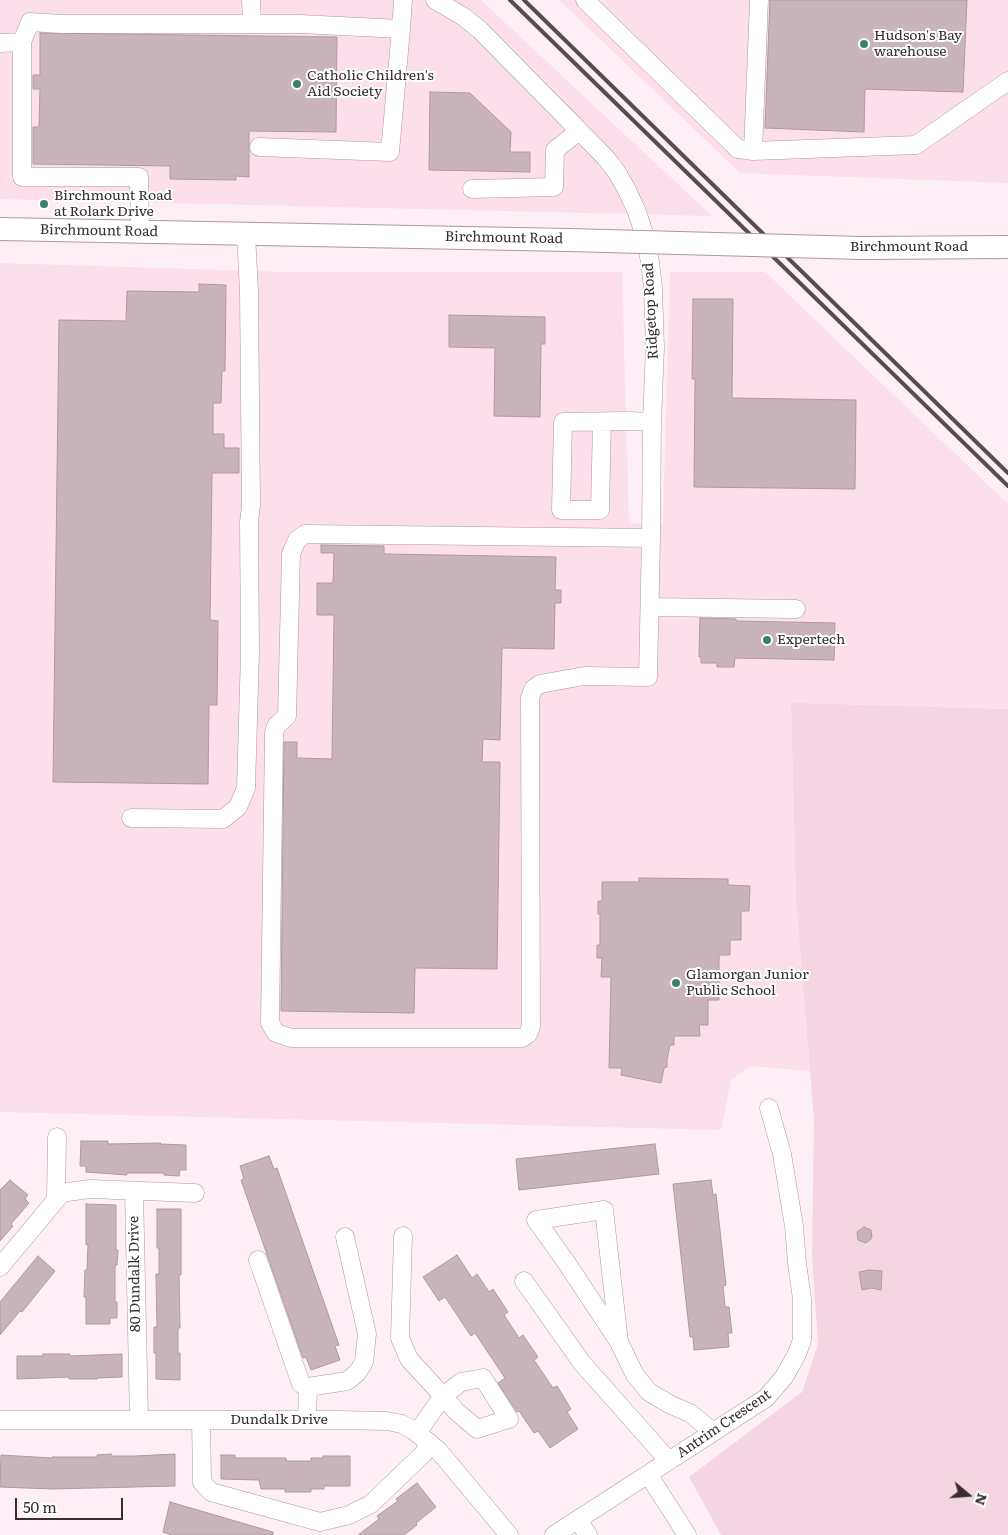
<!DOCTYPE html>
<style>
body{margin:0}
#map{position:relative;width:1008px;height:1535px;overflow:hidden;background:#fdeff5;font-family:Literata,serif}
canvas{display:block}
.north{position:absolute;left:943px;top:1470px;width:50px;height:50px;-webkit-text-stroke:4px #fff;paint-order:stroke;rotate:108deg;font-size:14px;font-weight:700;line-height:20px;text-align:center;color:#352d30}
.north::after{content:'';display:block;margin:auto;width:18px;height:22px;background:#352d30;clip-path:polygon(50% 0,100% 100%,50% 72%,0 100%)}
.scale{position:absolute;left:15px;top:1498px;width:108px;height:22px;box-sizing:border-box;border:2px solid #352d30;border-top:0;padding-left:6px;font-size:15px;line-height:18px;white-space:nowrap;color:#352d30;-webkit-text-stroke:4px #fff;paint-order:stroke}
</style>
<div id="map">
<canvas width="1008" height="1535"></canvas>
<div class="north">N</div>
<div class="scale">50 m</div>
</div>
<script>
const ctx = document.querySelector('canvas').getContext('2d');
ctx.lineJoin = 'round';
function fill(path, color) { ctx.fillStyle = color; ctx.fill(path, 'evenodd'); }
const toPath = rows => new Path2D(rows.map(r => 'M' + r).join(''));
function stroke(path, color, width, dash) { ctx.strokeStyle = color; ctx.lineWidth = width; ctx.lineCap = dash ? 'butt' : 'round'; ctx.setLineDash(dash || []); ctx.stroke(path); }
function write(font, color, halo, rows, align = 'center') {
  ctx.font = font + ' Literata,serif'; ctx.lineWidth = 4; ctx.setLineDash([]); ctx.textBaseline = 'middle'; ctx.strokeStyle = halo; ctx.fillStyle = color; for (const [text, x, y, turn = 0] of rows) {
    ctx.save(); ctx.translate(x, y); ctx.rotate((+turn || 0) * Math.PI / 180); ctx.textAlign = isNaN(turn) ? turn : align; if (halo) ctx.strokeText(text, 0, 0); ctx.fillText(text, 0, 0); ctx.restore();
  }
}
fill(toPath([
 [0,0,481,0,712,216,0,199],
 [559,0,1008,0,1008,183,740,173],
 [0,263,286,272,622,272,629,523,663,524,670,272,765,272,1008,504,1008,709,791,704,796,900,810,1071,750,1066,731,1080,721,1130,0,1112]
]), '#fddfeb');
fill(toPath([
 [791,703,1008,709,1008,1535,721,1535,689,1477,802,1392,818,1344,812,1257,814,1120,796,900]
]), '#f6d5e2');
const building = toPath([
 [770,0,967,0,963,92,865,89,864,132,765,128,770,0],
 [40,33,337,37,336,132,249,131,249,177,236,176,236,180,170,179,170,166,33,164,33,127,39,127,40,89,33,89,33,75,40,75,40,33],
 [430,92,470,93,511,132,510,152,530,152,530,172,429,170,430,92],
 [199,284,226,285,225,371,222,371,221,403,213,403,213,434,224,434,224,448,239,448,239,473,212,473,210,620,218,621,217,705,209,705,208,784,53,782,59,320,126,321,127,291,199,292,199,284],
 [693,299,733,299,732,398,856,400,855,489,694,487,695,379,692,379,693,299],
 [449,315,545,317,545,344,541,344,540,417,494,416,495,348,449,347,449,315],
 [321,545,384,546,384,554,556,557,555,590,561,590,561,603,555,603,554,649,502,648,500,740,483,739,482,762,500,762,497,969,415,968,414,1013,281,1011,284,742,297,742,297,758,332,759,334,615,317,615,317,583,333,583,334,553,321,553,321,545],
 [700,618,736,619,736,621,835,623,834,660,735,658,734,667,717,667,717,663,701,663,701,657,699,657,700,618],
 [639,878,728,879,728,885,750,886,749,911,741,911,741,940,730,940,730,955,719,955,719,1000,708,1000,708,1025,699,1025,700,1036,674,1036,674,1045,670,1045,667,1059,667,1067,664,1068,661,1083,621,1075,622,1068,609,1068,611,977,601,977,602,958,597,958,597,945,600,945,600,914,598,914,598,901,602,901,602,882,639,882,639,878],
 [81,1141,108,1141,108,1144,161,1143,160,1144,186,1145,186,1170,180,1170,179,1176,164,1175,164,1173,127,1173,127,1175,86,1172,86,1166,80,1166,81,1141],
 [655,1144,659,1174,519,1190,516,1159,655,1144],
 [269,1156,274,1169,277,1168,339,1345,335,1346,340,1360,311,1370,306,1357,303,1358,241,1180,244,1179,240,1166,269,1156],
 [10,1180,28,1195,25,1199,29,1203,11,1224,13,1226,0,1241,0,1190,10,1180],
 [711,1180,713,1195,716,1194,726,1285,723,1286,725,1307,729,1307,732,1333,728,1333,729,1347,694,1350,693,1337,690,1337,673,1184,711,1180],
 [86,1204,116,1205,116,1250,118,1250,117,1265,115,1265,115,1302,117,1302,117,1318,110,1318,110,1324,86,1324,86,1297,84,1297,85,1270,87,1270,88,1244,86,1245,86,1204],
 [157,1209,181,1209,181,1275,179,1275,180,1328,178,1328,178,1353,180,1353,180,1380,156,1379,156,1353,154,1353,154,1327,157,1327,156,1274,159,1274,159,1248,157,1248,157,1209],
 [864,1227,871,1230,872,1238,866,1243,858,1240,857,1232,864,1227],
 [457,1255,472,1278,477,1274,489,1292,493,1289,508,1312,504,1315,519,1338,523,1335,538,1357,534,1360,553,1388,557,1386,571,1409,567,1412,578,1429,550,1448,538,1431,534,1433,519,1411,517,1412,498,1383,505,1378,475,1333,471,1336,445,1297,439,1301,423,1277,457,1255],
 [38,1256,55,1271,22,1312,20,1311,0,1335,0,1302,38,1256],
 [869,1270,882,1271,881,1290,871,1288,862,1290,859,1272,869,1270],
 [43,1354,70,1354,70,1356,122,1354,122,1377,97,1378,97,1379,69,1379,69,1377,17,1379,17,1356,43,1356,43,1354],
 [111,1454,111,1456,135,1456,175,1454,175,1486,53,1489,0,1487,1,1455,52,1458,52,1457,97,1457,97,1455,111,1454],
 [221,1455,235,1455,235,1458,286,1458,287,1461,311,1461,311,1458,323,1458,323,1456,350,1456,350,1486,324,1486,324,1489,311,1489,311,1492,285,1492,285,1489,261,1489,259,1480,221,1479,221,1455],
 [417,1483,436,1507,416,1523,417,1525,404,1535,358,1535,379,1519,377,1516,398,1501,396,1499,417,1483],
 [170,1502,273,1532,273,1535,172,1535,163,1532,170,1502]
]);
fill(building, '#c9b4bc');
stroke(building, '#ae99a2', 1);
const minor = toPath([
 [251,0,252,24],
 [435,0,464,17,480,30,605,157,616,171,626,188,637,212,645,237,650,262,653,288,655,347,652,422,651,538,648,677,584,676,540,684,533,689,530,698,531,1026,528,1034,522,1038,291,1038,276,1033,270,1023,274,733,276,726,287,716,291,554,297,540,305,534,651,538],
 [585,0,738,149,753,151,916,145,1008,81],
 [22,42,30,22,61,24,300,24,401,29,403,0],
 [0,43,22,42,22,177,139,177,140,232],
 [259,147,390,152,401,29],
 [753,151,759,0],
 [472,189,554,187,555,150,579,131],
 [602,422,600,510,561,510,563,422,629,421,652,422],
 [650,607,796,609],
 [131,818,223,819,238,807,246,788,250,652,249,522,251,506,249,291,246,234],
 [134,1191,139,1420],
 [56,1200,57,1137],
 [403,1236,400,1338,409,1359,443,1396,456,1411,477,1429,509,1419,483,1378,461,1382,443,1396,417,1433],
 [258,1260,301,1384,308,1387,347,1381,357,1373,364,1362,367,1334,345,1237],
 [0,1267,61,1194,67,1192,90,1189,195,1193],
 [524,1281,582,1363,669,1461],
 [619,1342,604,1210,536,1220,566,1262,619,1342,635,1375,649,1392,671,1405,690,1413,713,1432],
 [307,1419,308,1387],
 [0,1420,337,1420,387,1421,402,1424,413,1430,438,1450,509,1535],
 [201,1420,202,1482,211,1492,320,1522,349,1515,371,1504,423,1454,430,1443],
 [648,1474,687,1535],
 [578,1520,588,1535],
 [554,1535,766,1398,784,1377,797,1354,802,1340,802,1299,797,1263,794,1226,782,1154,769,1108]
]);
const major = toPath([
 [0,229,569,240],
 [862,248,1008,247]
]);
stroke(minor, '#ac98a0', 19);
stroke(major, '#ac98a0', 24);
stroke(minor, '#fff', 18);
stroke(major, '#fff', 22);
stroke(toPath([
 [510,0,1008,486],
 [524,0,1008,473]
]), '#564d51', 4);
const majorBridge = toPath([
 [569,240,862,248]
]);
stroke(majorBridge, '#ac98a0', 24, []);
stroke(majorBridge, '#fff', 22);
for (const [x, y, r, color] of [
 [864,44,5,"#3f7f6f"],
 [297,84,5,"#3f7f6f"],
 [44,204,5,"#3f7f6f"],
 [767,640,5,"#3f7f6f"],
 [676,983,5,"#3f7f6f"]
]) { const dot = new Path2D(); dot.arc(x, y, r, 0, 2 * Math.PI); ctx.fillStyle = color; ctx.fill(dot); stroke(dot, '#fff', 2); }
write('14px', '#352d30', '#fff', [
 ["Hudson's Bay",874,36],
 ["warehouse",874,52],
 ["Catholic Children's",307,76],
 ["Aid Society",307,92],
 ["Birchmount Road",54,196],
 ["at Rolark Drive",54,212],
 ["Expertech",777,640],
 ["Glamorgan Junior",686,975],
 ["Public School",686,991]
], 'left');
write('14px', '#352d30', '#fff', [
 ["Birchmount Road",99,231,1],
 ["Birchmount Road",504,238,1],
 ["Birchmount Road",909,247],
 ["Ridgetop Road",651,311,-93],
 ["80 Dundalk Drive",135,1274,-91],
 ["Dundalk Drive",279,1420],
 ["Antrim Crescent",724,1424,-34]
]);
</script>
